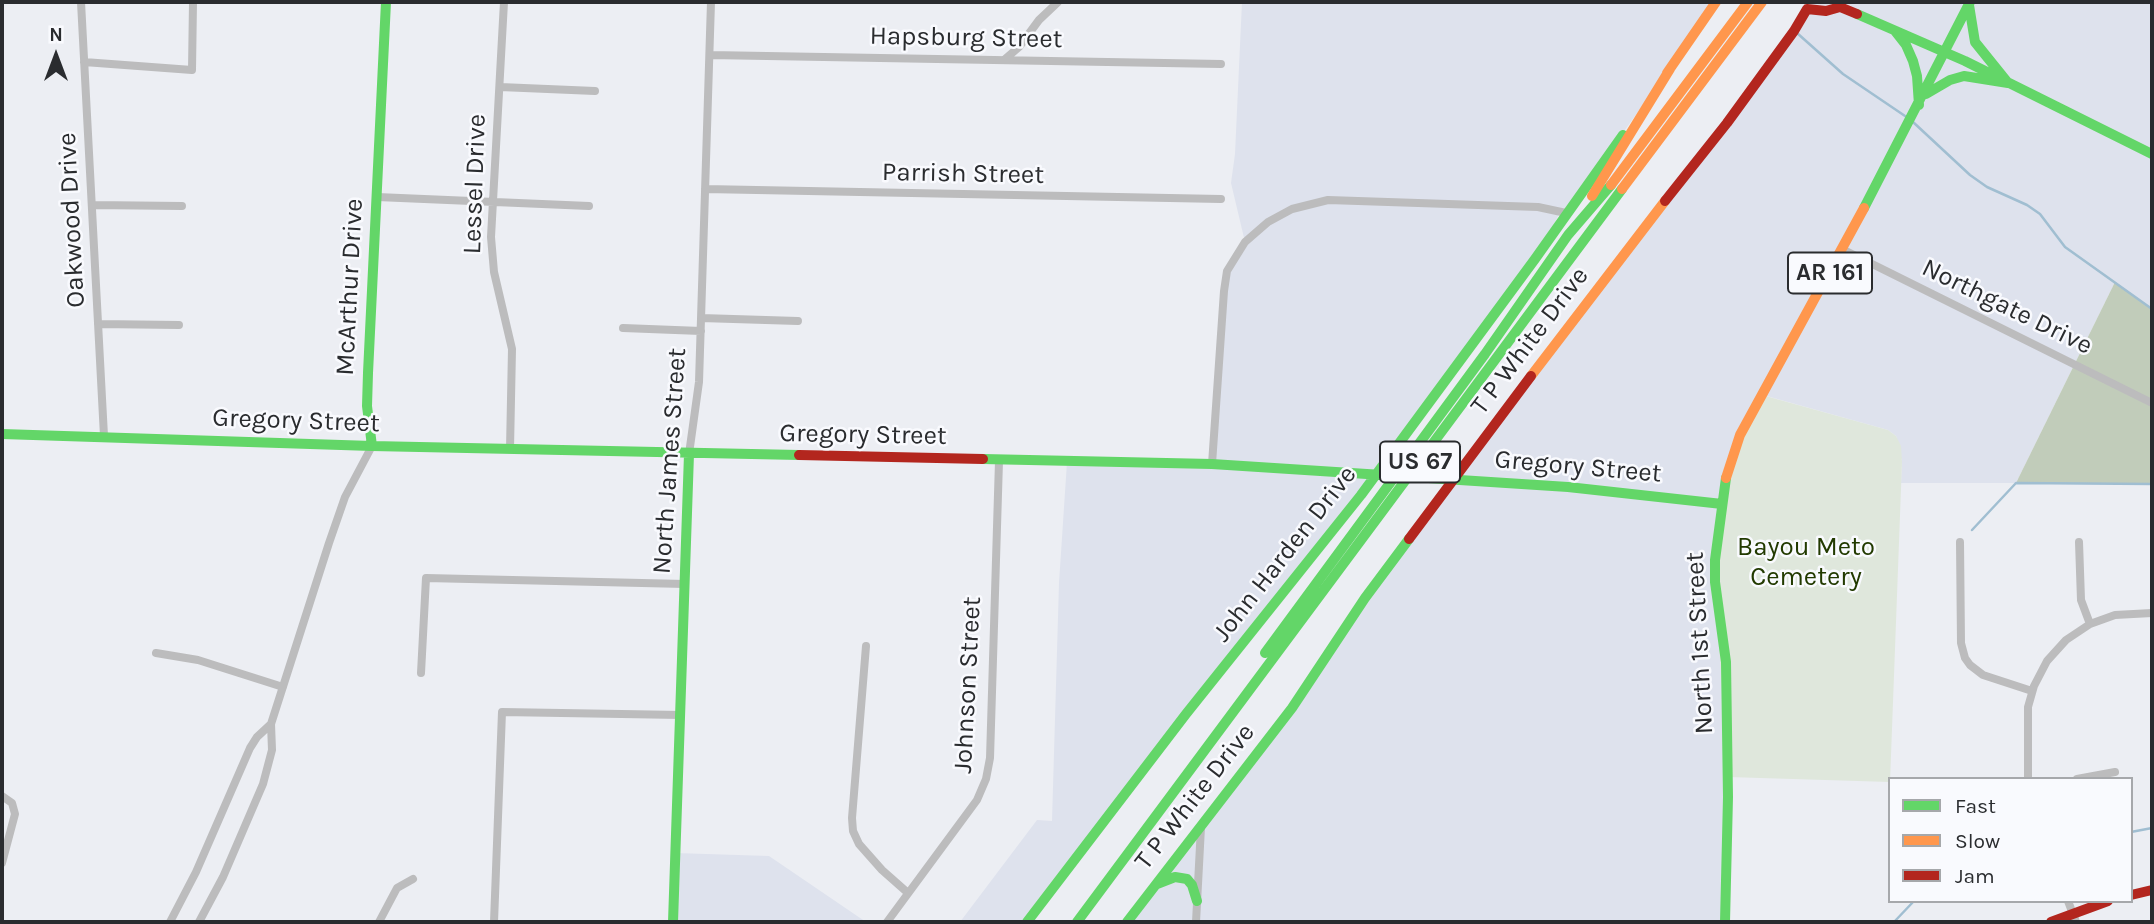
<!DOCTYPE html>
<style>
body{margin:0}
#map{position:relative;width:2154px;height:924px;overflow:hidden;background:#eceef3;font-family:Karla,sans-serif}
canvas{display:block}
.frame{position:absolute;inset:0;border:4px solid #2a2c2f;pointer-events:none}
.legend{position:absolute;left:1888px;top:777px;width:245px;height:126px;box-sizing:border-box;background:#f9fafe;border:2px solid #a6a8ab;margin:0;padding:9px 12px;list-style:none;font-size:21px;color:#2a2c2f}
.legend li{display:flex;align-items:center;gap:14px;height:35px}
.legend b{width:35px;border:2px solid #a6a8ab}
.north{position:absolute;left:21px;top:21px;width:70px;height:70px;-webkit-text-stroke:5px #f9fafe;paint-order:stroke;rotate:0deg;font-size:19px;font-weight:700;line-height:28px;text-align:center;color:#2a2c2f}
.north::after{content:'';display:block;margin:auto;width:24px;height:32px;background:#2a2c2f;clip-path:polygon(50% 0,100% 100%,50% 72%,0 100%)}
</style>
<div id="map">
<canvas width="2154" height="924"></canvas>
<div class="frame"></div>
<ul class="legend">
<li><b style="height:9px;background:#63d668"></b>Fast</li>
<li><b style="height:9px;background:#ff974d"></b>Slow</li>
<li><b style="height:9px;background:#b3261e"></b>Jam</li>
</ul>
<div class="north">N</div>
</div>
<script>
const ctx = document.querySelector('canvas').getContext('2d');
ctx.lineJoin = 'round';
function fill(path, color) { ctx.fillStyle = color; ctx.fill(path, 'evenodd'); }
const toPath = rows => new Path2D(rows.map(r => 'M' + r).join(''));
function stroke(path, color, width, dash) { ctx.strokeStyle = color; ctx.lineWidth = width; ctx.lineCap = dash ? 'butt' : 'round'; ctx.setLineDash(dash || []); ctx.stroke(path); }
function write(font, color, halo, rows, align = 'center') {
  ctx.font = font + ' Karla,sans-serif'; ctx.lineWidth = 5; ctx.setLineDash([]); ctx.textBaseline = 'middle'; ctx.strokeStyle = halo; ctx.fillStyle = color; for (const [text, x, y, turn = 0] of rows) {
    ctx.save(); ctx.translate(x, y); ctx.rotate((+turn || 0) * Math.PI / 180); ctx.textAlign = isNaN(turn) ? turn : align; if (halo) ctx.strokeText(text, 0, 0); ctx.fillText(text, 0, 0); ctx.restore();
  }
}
fill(toPath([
 [1242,2,1716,2,1566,213,1560,212,1546,241,1477,337,1027,922,960,922,1037,820,1052,821,1059,583,1067,462,1211,464,1227,271,1245,242,1231,183,1235,154],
 [1812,2,2152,2,2152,311,2114,284,2016,483,1901,483,1902,462,1896,436,1888,430,1763,395,1723,631,1725,922,1128,922],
 [675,853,769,856,866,922,673,922]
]), '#dee2ed');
fill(toPath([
 [1762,395,1888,430,1896,436,1901,446,1902,462,1890,782,1728,777,1716,601,1726,476]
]), '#dfe7dc');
fill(toPath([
 [2115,282,2152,309,2152,484,2016,483]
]), '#c1ccba');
stroke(toPath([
 [1797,33,1843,74,1908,118],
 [1913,122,1970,175,1987,187,2027,205,2040,214,2065,247,2152,309],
 [1972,530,2016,483,2152,484],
 [2131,832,2152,828],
 [1894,922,1914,901]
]), '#a0bed1', 2.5);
stroke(toPath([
 [81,2,104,436],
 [504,2,491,237,494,272,512,349,510,449],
 [710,55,1221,64],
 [1004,60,1019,47,1039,20,1058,2],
 [84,62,192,70,193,2],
 [500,87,595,91],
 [705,189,1221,199],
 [377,197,589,206],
 [92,205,182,206],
 [1842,249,2152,403],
 [701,318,798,321],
 [98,324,179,325],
 [623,328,701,331],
 [689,454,699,382,711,2],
 [1212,464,1224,291,1227,271,1245,242,1268,222,1292,209,1328,200,1538,207,1566,213],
 [1960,542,1961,643,1965,658,1970,665,1983,675,2032,691],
 [2079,542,2081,600,2090,624],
 [866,646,852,818,853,831,859,844,882,870,908,893],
 [156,653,198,660,283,687],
 [421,673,426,578,685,584],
 [2028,779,2028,707,2034,686,2047,661,2066,640,2090,624,2115,615,2152,613],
 [2077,779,2115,772],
 [2,796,12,803,15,814,2,863],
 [2068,901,2076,922],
 [170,922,196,872,250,748,257,737,271,724],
 [199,922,223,877,263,784,272,750,271,724,329,543,345,497,372,446],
 [379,922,397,888,413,879],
 [494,922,502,712,681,715],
 [887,922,977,800,986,779,990,758,999,461],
 [1196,922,1201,827]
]), '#bcbcbd', 8);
stroke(toPath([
 [1969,5,1975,42,2008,83],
 [1857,14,1965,61,2152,154],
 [1895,31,1906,45,1913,61,1917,76,1919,105],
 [1926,94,1950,80,1964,76,2008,83],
 [1864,208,1970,2],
 [2,434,372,446,799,455],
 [372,446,367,406,368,373,386,2],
 [983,459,1212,464,1568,487,1722,504],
 [1265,653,1485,354,1568,235,1611,185],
 [1157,884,1175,877,1187,879,1192,885,1197,901],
 [673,922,689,454],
 [1027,922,1186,714,1361,495,1535,259,1623,135],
 [1077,922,1622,189],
 [1127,922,1292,708,1365,598,1409,539],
 [1725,922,1728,797,1726,662,1715,582,1715,560,1726,478]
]), '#63d668', 10);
stroke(toPath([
 [1667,73,1716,2],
 [1611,185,1748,2],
 [1622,189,1762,2],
 [1592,196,1670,69],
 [1531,376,1665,201],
 [1726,478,1740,435,1864,208]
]), '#ff974d', 10);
stroke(toPath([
 [1665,201,1727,123,1794,31,1807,9,1826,11,1840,7,1857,14],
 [799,455,983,459],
 [1409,539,1531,376],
 [2131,895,2152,890],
 [2051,922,2108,901]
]), '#b3261e', 10);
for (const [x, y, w] of [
 [1830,273,84],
 [1420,462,80]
]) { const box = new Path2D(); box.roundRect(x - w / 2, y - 20.5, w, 41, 5); ctx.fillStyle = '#f9fafe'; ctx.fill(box); stroke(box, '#2a2c2f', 2); }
write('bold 24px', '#2a2c2f', null, [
 ["AR 161",1830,273],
 ["US 67",1420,462]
]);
write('26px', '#2a2c2f', '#f9fafe', [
 ["Hapsburg Street",966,38,1],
 ["Parrish Street",963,174,1],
 ["Lessel Drive",475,184,-88],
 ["Oakwood Drive",72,220,-93],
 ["McArthur Drive",350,287,-87],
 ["Northgate Drive",2007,307,26],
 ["T P White Drive",1530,341,-53],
 ["Gregory Street",296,421,2],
 ["Gregory Street",863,435,1],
 ["North James Street",670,461,-86],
 ["Gregory Street",1578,467,5],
 ["John Harden Drive",1285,554,-52],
 ["North 1st Street",1700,643,-93],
 ["Johnson Street",968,685,-87],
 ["T P White Drive",1195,797,-52]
]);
write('26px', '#223a00', '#f9fafe', [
 ["Bayou Meto",1806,548],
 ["Cemetery",1806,578]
]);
</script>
